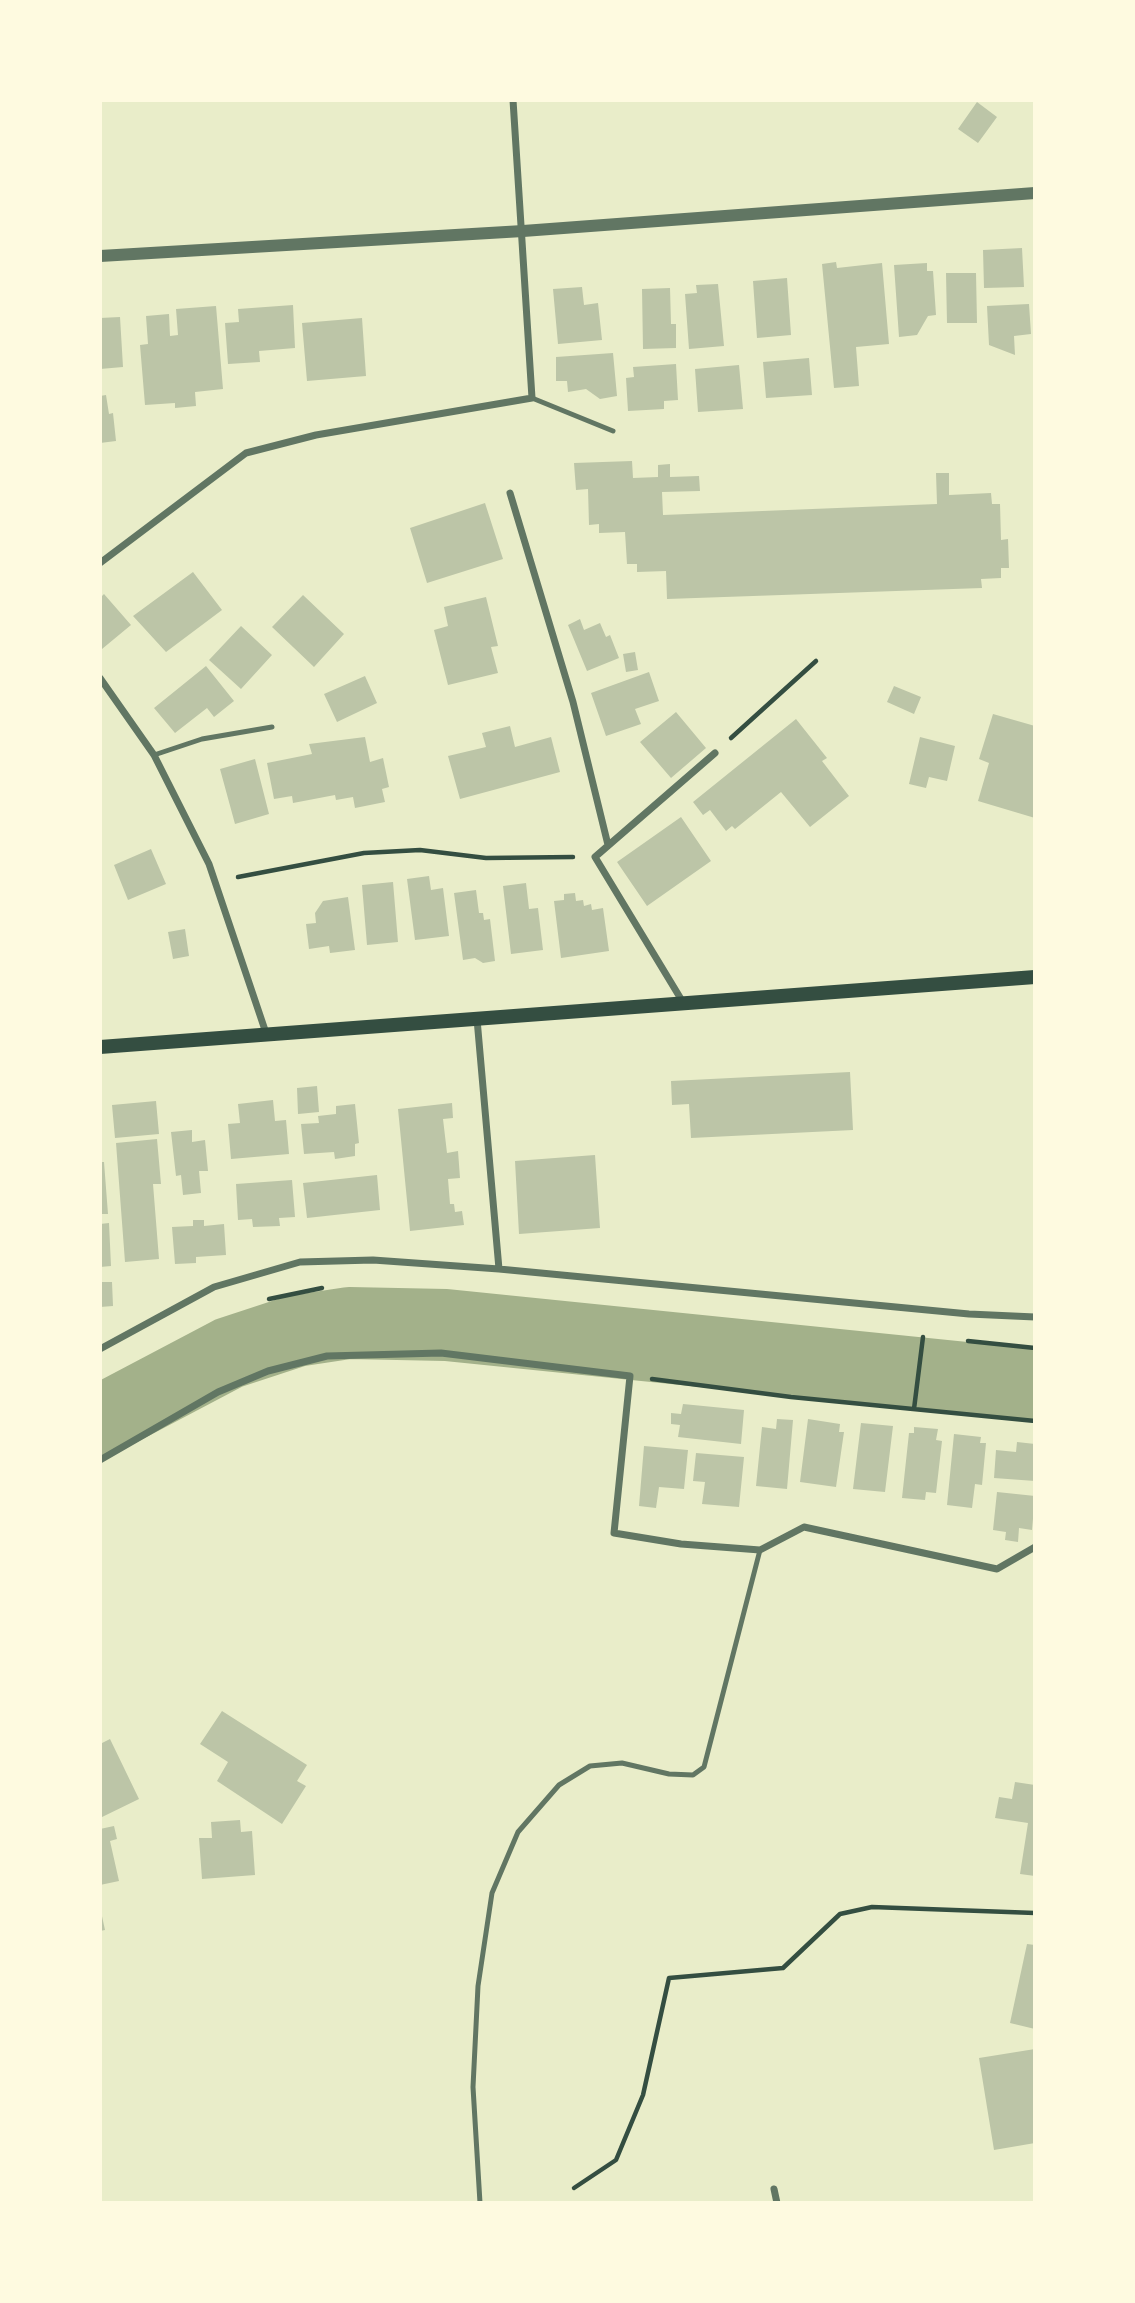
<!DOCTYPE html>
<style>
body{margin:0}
#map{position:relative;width:1135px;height:2303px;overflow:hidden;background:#e9edc9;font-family:Manrope,sans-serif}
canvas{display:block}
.frame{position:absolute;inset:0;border:102px solid #fefae0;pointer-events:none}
</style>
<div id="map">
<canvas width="1135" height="2303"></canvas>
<div class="frame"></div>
</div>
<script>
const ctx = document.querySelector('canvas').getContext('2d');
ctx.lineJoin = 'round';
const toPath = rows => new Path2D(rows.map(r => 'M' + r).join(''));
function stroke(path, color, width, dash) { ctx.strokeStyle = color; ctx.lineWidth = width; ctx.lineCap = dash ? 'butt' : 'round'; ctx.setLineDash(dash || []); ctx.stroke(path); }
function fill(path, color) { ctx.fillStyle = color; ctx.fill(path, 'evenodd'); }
stroke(toPath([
 [100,1421,229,1353,296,1331,349,1323,446,1325,1035,1385]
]), '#a3b18a', 72);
fill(toPath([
 [977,102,997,117,978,143,958,129],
 [1022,248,1024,287,984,288,983,250],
 [836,262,837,268,882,263,889,344,856,347,859,386,834,388,822,264],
 [927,263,927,271,933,271,936,315,928,316,917,335,899,337,894,265],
 [946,273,976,273,977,323,947,323],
 [787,278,791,335,757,338,753,281],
 [718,284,724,346,689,349,685,294,697,293,696,285],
 [582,287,584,305,598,303,602,340,558,344,553,289],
 [670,288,671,324,676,324,676,348,643,349,642,289],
 [1029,304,1031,334,1014,336,1015,355,989,345,987,306],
 [293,305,295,348,259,351,260,362,228,364,225,323,239,322,238,309],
 [216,306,223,389,195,392,196,406,175,408,175,403,145,405,140,345,148,344,146,316,169,314,170,336,178,335,176,309],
 [120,317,123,367,100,369,100,318],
 [362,318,366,376,307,381,302,323],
 [613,353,617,396,600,399,586,389,568,392,567,381,556,381,556,357],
 [809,358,812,395,766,398,763,362],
 [676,364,678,400,664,401,664,409,628,411,626,378,634,377,633,367],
 [739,365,743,409,698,412,695,369],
 [106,395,109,414,113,413,116,441,100,443,100,396],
 [632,461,633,478,658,477,658,465,670,464,670,477,699,476,700,491,662,492,663,515,937,504,936,473,949,473,949,495,991,493,992,504,1000,504,1001,540,1008,539,1009,568,1001,568,1001,578,981,579,982,588,667,599,666,571,637,572,637,564,627,564,625,532,599,533,599,524,589,525,588,489,576,490,574,463],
 [485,503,503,559,427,583,410,528],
 [193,572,222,610,166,652,133,616],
 [104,594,131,625,102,649,100,598],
 [303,595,344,634,314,667,272,627],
 [486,597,498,646,491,647,498,673,448,685,434,630,448,626,444,607],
 [580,619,584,630,600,623,606,637,610,635,619,658,587,671,568,625],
 [241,626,272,655,241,689,209,660],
 [635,652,638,670,626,672,623,654],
 [206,666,234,701,214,717,207,708,175,733,154,708],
 [649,672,659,701,635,709,641,724,606,736,591,693],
 [365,676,377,703,337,722,324,694],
 [894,686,921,697,914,714,887,702],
 [676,712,706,748,671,778,640,742],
 [993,714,1035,726,1035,818,978,801,989,763,979,759],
 [796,719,827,758,822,761,849,796,810,827,781,792,735,829,732,826,726,831,710,810,703,815,693,802],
 [510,726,515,747,551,737,560,772,460,799,448,756,486,747,482,733],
 [365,737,370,762,383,758,389,787,382,789,385,802,355,808,353,797,336,800,335,795,293,803,292,796,274,799,267,763,312,754,309,744],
 [920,737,955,746,947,781,929,777,926,788,909,784],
 [255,759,269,814,235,824,220,769],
 [681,817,711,861,647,906,617,862],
 [151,849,166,884,128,900,114,865],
 [429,876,431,890,443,888,449,936,415,940,407,879],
 [393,882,398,942,367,945,362,885],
 [526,883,529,909,538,908,543,950,511,954,503,886],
 [476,890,479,913,483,913,484,920,490,919,495,961,483,963,475,958,463,960,454,893],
 [575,893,576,901,583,900,584,906,591,904,592,910,603,908,609,951,561,958,554,901,564,900,564,894],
 [348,897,355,950,330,953,329,946,309,949,306,924,316,923,315,913,323,901],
 [185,929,189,956,173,959,168,932],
 [850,1072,853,1130,691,1138,689,1104,672,1105,671,1081],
 [317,1086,319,1112,298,1114,297,1088],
 [273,1100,275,1121,286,1120,289,1154,231,1159,228,1124,240,1123,238,1104],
 [156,1101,159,1134,115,1138,112,1105],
 [452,1103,453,1118,443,1119,447,1153,458,1151,460,1178,448,1179,450,1204,454,1204,455,1212,462,1211,464,1225,410,1231,398,1109],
 [355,1104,359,1143,355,1144,355,1156,335,1159,334,1152,304,1154,301,1124,319,1123,318,1116,336,1114,336,1106],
 [192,1130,192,1142,205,1140,208,1171,199,1171,201,1193,183,1195,181,1175,176,1176,171,1132],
 [157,1139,161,1184,153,1184,159,1259,125,1262,116,1143],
 [595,1155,600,1228,519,1234,515,1161],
 [100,1162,104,1162,108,1214,100,1214],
 [377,1175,380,1210,307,1218,303,1183],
 [292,1180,295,1217,279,1218,280,1226,253,1227,252,1219,238,1220,236,1184],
 [193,1220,204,1220,204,1226,224,1224,226,1255,196,1257,196,1263,175,1264,172,1227,193,1226],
 [109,1223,111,1266,100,1267,100,1224],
 [100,1282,112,1282,113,1306,100,1307],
 [683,1404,744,1410,741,1444,678,1437,680,1425,671,1424,671,1413,681,1414],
 [777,1419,793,1420,787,1489,756,1486,762,1427,776,1429],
 [808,1419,840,1424,839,1432,844,1432,836,1487,800,1482],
 [861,1423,893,1426,885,1492,853,1489],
 [914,1427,938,1429,936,1440,942,1441,936,1493,926,1492,925,1500,902,1498,909,1433,914,1433],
 [954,1434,981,1437,980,1443,986,1443,982,1485,975,1484,972,1508,947,1505],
 [1017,1442,1035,1444,1035,1481,994,1478,996,1450,1016,1452],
 [644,1446,688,1450,684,1489,659,1487,656,1508,639,1506],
 [696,1453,744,1457,739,1507,702,1504,705,1482,693,1481],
 [997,1492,1035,1496,1032,1530,1019,1528,1018,1542,1005,1540,1006,1532,993,1530],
 [222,1711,307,1765,297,1781,306,1786,282,1824,217,1781,228,1762,200,1744],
 [110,1739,139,1799,100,1818,100,1744],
 [1015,1782,1035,1785,1035,1876,1020,1874,1028,1823,995,1818,999,1797,1012,1799],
 [240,1820,241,1832,252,1831,255,1875,202,1879,199,1838,212,1838,211,1822],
 [114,1826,117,1839,110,1841,119,1881,100,1885,100,1829],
 [100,1907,105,1930,100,1931],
 [1027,1944,1035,1945,1035,2029,1010,2023],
 [1035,2049,1035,2143,994,2150,979,2058]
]), '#bcc5a7');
stroke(toPath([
 [731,738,816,661],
 [238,877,364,853,420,850,486,858,573,857],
 [269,1299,322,1288],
 [968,1341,1035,1348],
 [652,1379,791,1397,1035,1421],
 [914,1409,923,1337],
 [574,2188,616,2160,643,2095,669,1978,783,1968,840,1914,872,1907,1035,1913]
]), '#344e41', 4.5);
stroke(toPath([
 [532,398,613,431],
 [154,755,202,739,272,727],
 [480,2203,473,2087,478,1986,492,1893,518,1832,559,1785,590,1766,622,1763,669,1774,693,1775,704,1767,760,1550]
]), '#617663', 5);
stroke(toPath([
 [510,493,573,702,608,845],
 [100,563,246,453,316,435,532,398,513,100],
 [100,678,154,755,209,864,266,1033],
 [684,1004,595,857,715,753],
 [477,1019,499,1269],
 [100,1349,214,1287,300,1262,373,1260,499,1269,969,1314,1035,1317],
 [100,1460,218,1392,268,1371,327,1356,441,1353,630,1376,614,1533,681,1544,760,1550,804,1527,997,1569,1035,1547],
 [774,2189,777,2203]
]), '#617663', 7);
stroke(toPath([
 [100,256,523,231,1035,193]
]), '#617663', 12);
stroke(toPath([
 [100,1047,1035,977]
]), '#344e41', 14);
</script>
